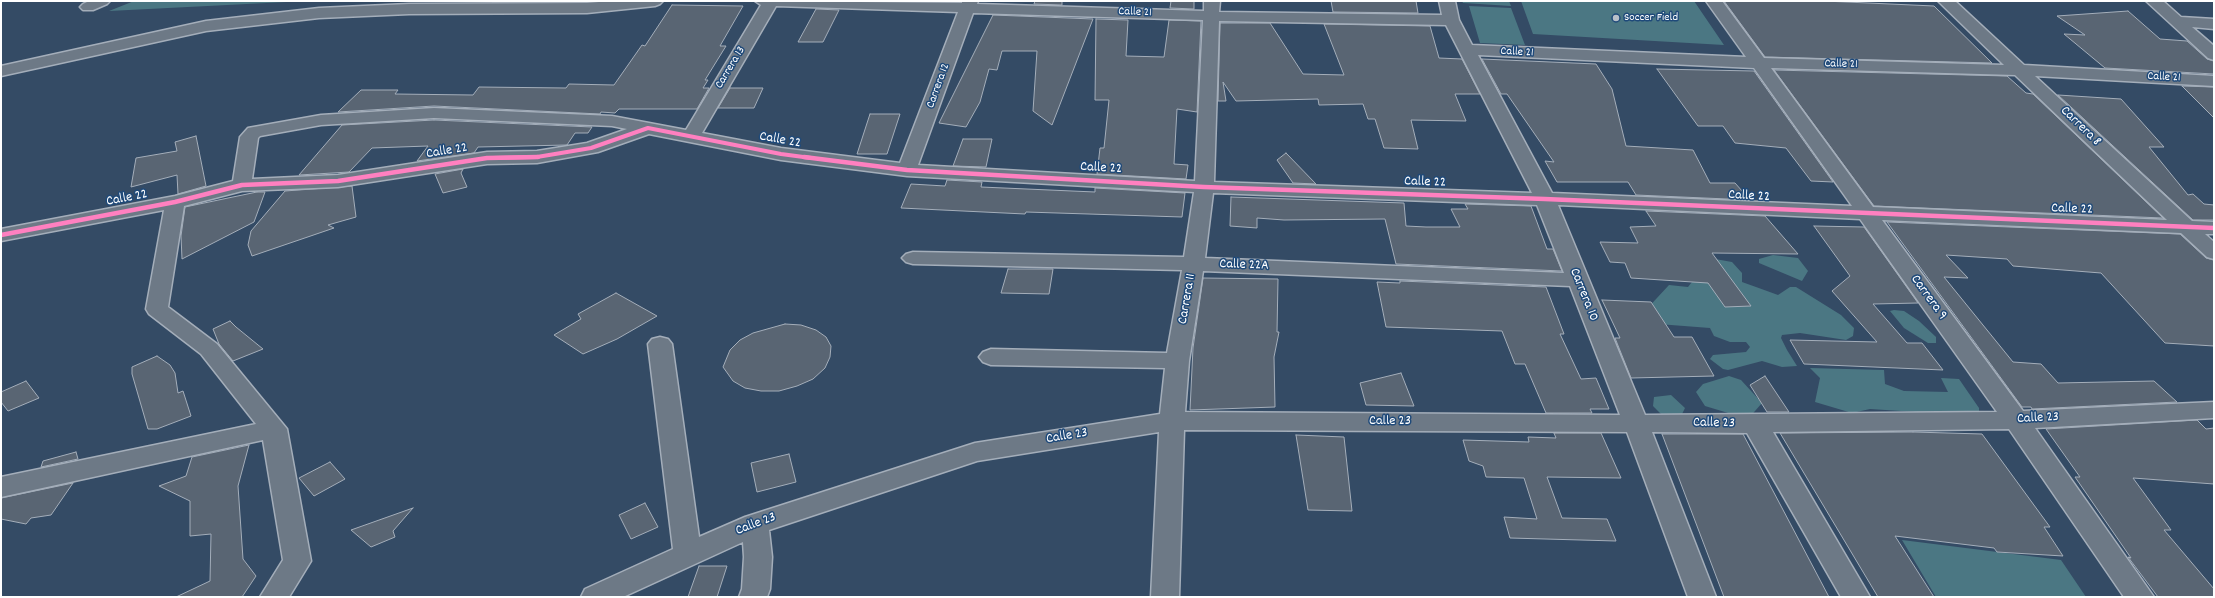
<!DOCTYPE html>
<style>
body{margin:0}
#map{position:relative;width:2215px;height:598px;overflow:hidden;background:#344b65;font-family:Dekko,sans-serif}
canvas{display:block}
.frame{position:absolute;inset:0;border:2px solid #fff;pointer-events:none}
</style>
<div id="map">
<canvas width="2215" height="598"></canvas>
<div class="frame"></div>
</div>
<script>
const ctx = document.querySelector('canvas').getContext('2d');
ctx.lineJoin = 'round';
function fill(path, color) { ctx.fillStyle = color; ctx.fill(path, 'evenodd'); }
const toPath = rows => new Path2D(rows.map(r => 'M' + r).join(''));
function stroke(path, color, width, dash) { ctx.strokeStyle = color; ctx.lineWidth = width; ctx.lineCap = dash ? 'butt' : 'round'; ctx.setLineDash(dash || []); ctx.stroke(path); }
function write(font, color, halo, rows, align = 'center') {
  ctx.font = font + ' Dekko,sans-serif'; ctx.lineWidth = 3; ctx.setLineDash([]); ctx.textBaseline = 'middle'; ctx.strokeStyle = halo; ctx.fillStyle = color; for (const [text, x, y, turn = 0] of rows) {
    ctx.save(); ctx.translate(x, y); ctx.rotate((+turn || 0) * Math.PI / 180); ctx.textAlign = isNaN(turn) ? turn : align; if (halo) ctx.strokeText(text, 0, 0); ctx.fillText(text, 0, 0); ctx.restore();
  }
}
fill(toPath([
 [134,1,306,1,109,11],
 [1462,1,1509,1,1511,6,1463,3],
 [1521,1,1694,1,1724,45,1533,34],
 [1469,6,1511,8,1525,45,1480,43],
 [1773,255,1798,258,1808,271,1802,281,1759,263,1759,259],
 [1715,259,1732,262,1742,273,1742,282,1756,287,1778,295,1790,287,1796,287,1841,315,1854,328,1853,336,1846,340,1800,333,1782,335,1781,338,1787,350,1797,366,1782,367,1762,361,1728,370,1723,369,1710,359,1713,355,1746,352,1750,347,1746,342,1730,342,1714,336,1710,328,1658,324,1644,312,1669,285,1688,287,1695,278],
 [1894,310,1904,311,1919,321,1936,337,1936,343,1928,343,1904,328,1890,311],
 [1810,368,1884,370,1885,384,1904,391,1948,392,1941,378,1959,379,1979,408,1979,416,1870,409,1852,413,1815,402,1820,378],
 [1729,376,1741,380,1762,403,1748,419,1705,406,1696,392,1703,384],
 [1671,395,1685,408,1680,418,1662,415,1653,406,1654,397],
 [1902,540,2061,560,2086,597,1936,597]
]), '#4b7783');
const building = toPath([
 [1035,1,1062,1,1062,5,1034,4,1035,1],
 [1171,1,1194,1,1194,9,1170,8,1171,1],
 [1331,1,1416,1,1418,13,1333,12,1331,1],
 [1724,1,1824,1,1934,6,1992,63,1765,57,1724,1],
 [672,5,743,6,720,46,726,46,705,80,708,80,703,88,709,88,697,109,619,109,615,113,601,112,600,114,434,106,338,112,361,90,398,90,395,94,473,95,479,87,566,88,569,84,614,85,642,45,645,46,672,5],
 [816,9,839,10,823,42,798,42,816,9],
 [2128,11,2160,39,2187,41,2207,59,2214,61,2214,74,2105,68,2064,34,2085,35,2057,16,2128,11],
 [993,15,1093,19,1052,125,1033,111,1037,51,1002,51,997,70,989,69,980,102,966,127,939,123,993,15],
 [1096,19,1128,20,1126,56,1164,57,1169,20,1201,21,1197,112,1177,109,1174,164,1188,165,1186,179,1097,174,1100,148,1104,148,1109,100,1095,100,1096,19],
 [1220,23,1270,23,1303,74,1344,75,1324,24,1430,26,1439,58,1462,59,1480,94,1455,94,1466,121,1411,120,1418,149,1384,148,1375,119,1368,119,1363,104,1319,105,1318,99,1236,101,1223,82,1226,101,1218,101,1220,23],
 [1482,59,1596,64,1612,89,1626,146,1693,150,1710,183,1735,183,1750,200,1636,195,1628,182,1557,182,1545,161,1554,162,1507,94,1501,94,1482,59],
 [1657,69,1754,71,1833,182,1811,181,1786,148,1735,143,1723,126,1698,126,1657,69],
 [1774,70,2007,76,2026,93,2033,94,2163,218,1874,206,1774,70],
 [2182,86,2214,87,2214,118,2182,86],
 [730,88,763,88,754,108,718,108,730,88],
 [2058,95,2121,99,2164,147,2149,147,2188,195,2193,194,2204,204,2214,205,2214,220,2193,220,2058,95],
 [870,114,900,114,887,154,857,154,870,114],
 [434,120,592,127,588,133,575,133,567,145,478,147,474,153,417,161,428,146,372,148,349,172,299,175,342,125,434,120],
 [196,136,206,186,178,194,177,175,131,187,136,158,177,151,175,142,196,136],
 [963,139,992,139,986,167,953,166,963,139],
 [1286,153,1316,184,1293,183,1277,160,1286,153],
 [463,169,461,173,467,187,443,193,435,174,463,169],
 [947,180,982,182,981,187,1095,192,1095,188,1185,193,1182,217,1026,212,1025,214,901,208,911,184,945,186,947,180],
 [352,186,356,217,328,225,334,228,252,256,248,245,251,231,285,191,352,186],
 [257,192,265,192,254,222,182,259,181,236,185,207,257,192],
 [1231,197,1404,203,1406,226,1426,227,1460,227,1451,209,1468,209,1465,204,1531,206,1547,249,1553,249,1562,271,1396,264,1385,219,1284,220,1257,218,1257,228,1230,226,1231,197],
 [1646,211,1765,216,1798,254,1712,253,1751,306,1725,307,1708,283,1631,278,1625,263,1610,262,1600,242,1638,243,1630,227,1656,226,1646,211],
 [1887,222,2180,234,2206,258,2214,260,2214,346,2165,343,2101,273,2013,266,2007,259,1946,255,1968,278,1944,277,2013,362,2041,364,2058,383,2154,381,2177,402,2032,409,2031,407,2022,407,1887,222],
 [1814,226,1864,227,1918,303,1873,304,1907,343,1922,343,1943,370,1804,364,1790,340,1877,342,1832,291,1850,276,1814,226],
 [1008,269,1053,269,1049,294,1001,293,1008,269],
 [1203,278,1278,279,1277,332,1279,332,1274,357,1275,407,1190,410,1193,348,1203,278],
 [1400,281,1546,287,1564,334,1560,334,1581,379,1596,378,1609,409,1590,409,1592,413,1546,413,1525,364,1515,364,1502,331,1386,327,1377,282,1400,283,1400,281],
 [616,293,657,316,617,339,583,354,554,335,581,319,578,314,616,293],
 [1602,300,1651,302,1674,337,1692,337,1714,376,1631,378,1615,338,1620,338,1602,300],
 [230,321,236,327,263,349,233,361,219,344,213,329,230,321],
 [785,324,801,325,816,330,826,337,831,346,830,357,825,368,813,379,797,386,779,391,761,391,745,388,733,381,723,367,730,350,740,340,753,333,785,324],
 [157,356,170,365,175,373,178,393,183,391,191,416,157,429,148,429,132,374,132,367,157,356],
 [1401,373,1414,406,1366,405,1360,383,1401,373],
 [1765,376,1789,412,1767,412,1750,385,1765,376],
 [26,381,39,398,8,411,1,402,1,392,26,381],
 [2197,420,2206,429,2214,428,2214,484,2133,478,2171,530,2164,530,2214,589,2214,597,2158,597,2128,557,2131,558,2075,477,2080,477,2046,429,2197,420],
 [1913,432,1982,434,2050,527,2044,527,2063,556,1997,552,1994,548,1895,536,1934,597,1878,597,1780,433,1913,432],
 [1554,433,1601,433,1621,478,1547,477,1562,518,1607,519,1616,541,1510,538,1504,517,1537,519,1524,478,1486,477,1483,466,1469,461,1463,440,1529,442,1528,437,1556,438,1554,433],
 [1662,434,1743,434,1829,597,1724,597,1662,434],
 [1296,435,1344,437,1352,511,1308,510,1296,435],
 [249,445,238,486,243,559,256,576,242,597,176,597,210,581,211,534,190,536,190,501,159,486,186,476,192,457,249,445],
 [76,452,78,459,41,467,43,461,76,452],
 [789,454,796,482,757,492,751,463,789,454],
 [330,462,345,479,314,496,299,478,330,462],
 [73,483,51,515,31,518,26,524,1,519,1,498,73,483],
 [645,503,658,527,631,539,619,515,645,503],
 [413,508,393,531,395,537,371,547,351,530,413,508],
 [699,566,727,566,717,597,688,597,699,566]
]);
fill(building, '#596573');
stroke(building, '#a4aeba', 1);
const minor = toPath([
 [89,1,110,1,107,4,93,10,83,10,80,7,83,4,89,1],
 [611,1,663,1,660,4,655,6,587,13,409,14,319,18,206,31,1,76,1,66,206,21,319,8,409,4,587,3,611,1],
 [755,1,962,3,962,1,978,1,977,4,1204,11,1204,1,1220,1,1219,12,1442,15,1439,1,1455,1,1459,20,1472,45,1746,57,1706,1,1722,1,1764,58,2004,65,1938,1,1955,1,2024,65,2214,76,2214,86,2035,76,2192,221,2214,222,2214,234,2205,234,2214,242,2214,259,2207,257,2181,233,1882,220,2023,411,2214,402,2214,418,2035,428,2154,597,2124,597,2009,429,1773,432,1870,597,1841,597,1747,433,1652,432,1716,597,1688,597,1627,432,1184,430,1179,597,1151,597,1159,432,977,461,769,530,772,557,770,589,767,597,739,597,742,589,744,557,743,542,623,597,581,597,585,589,673,549,648,344,652,339,660,337,668,339,672,344,699,537,745,517,975,443,1160,414,1165,368,991,365,983,362,979,357,983,352,991,349,1167,353,1182,270,913,264,906,262,902,258,906,254,913,252,1184,257,1194,192,907,176,781,160,649,134,598,152,537,163,487,164,338,187,242,191,184,206,168,307,217,344,287,429,311,561,289,597,260,597,283,560,263,440,1,497,1,477,256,424,201,354,149,314,146,309,164,210,1,241,1,229,175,196,233,181,240,137,248,128,321,115,434,108,612,116,686,130,761,5,755,1],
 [776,6,958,12,900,163,781,148,702,133,776,6],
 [973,13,1203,20,1195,181,918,165,973,13],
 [1219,21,1446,25,1532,193,1214,182,1219,21],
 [1478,55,1754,68,1852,206,1552,193,1478,55],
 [1771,68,2015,75,2167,220,1873,207,1771,68],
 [434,118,612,126,627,129,587,143,537,151,487,152,338,175,252,179,258,138,260,136,321,125,434,118],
 [1213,193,1537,205,1564,273,1205,258,1213,193],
 [1558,205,1860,219,1997,412,1645,415,1558,205],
 [1203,271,1570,286,1620,415,1185,412,1189,361,1203,271],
 [2146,1,2163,1,2181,17,2214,19,2214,29,2192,27,2214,46,2214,60,2208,58,2146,1]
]);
stroke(minor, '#a4aeba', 3);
fill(minor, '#6d7986');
stroke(toPath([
 [493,158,537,157,591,148,648,128,781,154,811,158]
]), '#ff80c0', 4);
stroke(toPath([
 [804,157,907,170,1204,187,1545,199,2214,228],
 [1,235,175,202,242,185,338,181,487,158,538,157]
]), '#ff80c0', 4.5);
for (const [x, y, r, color] of [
 [1616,18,4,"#b8c0c9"]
]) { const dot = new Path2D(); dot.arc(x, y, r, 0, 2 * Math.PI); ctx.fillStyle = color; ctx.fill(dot); stroke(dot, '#1f4a7a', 1.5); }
write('12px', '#fff', '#1f4a7a', [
 ["Calle 21",1135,13,2],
 ["Calle 21",1517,53,3],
 ["Calle 21",1841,65,1],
 ["Carrera 13",731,68,-59],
 ["Calle 21",2164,78,3],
 ["Carrera 12",939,86,-70]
]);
write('12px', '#fff', '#1f4a7a', [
 ["Soccer Field",1624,18]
], 'left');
write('14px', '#fff', '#1f4a7a', [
 ["Carrera 8",2080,127,44],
 ["Calle 22",780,141,10],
 ["Calle 22",447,152,-9],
 ["Calle 22",1101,169,3],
 ["Calle 22",1425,183,2],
 ["Calle 22",1749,197,3],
 ["Calle 22",127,199,-11],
 ["Calle 22",2072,210,2],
 ["Calle 22A",1244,266,2],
 ["Carrera 10",1583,295,68],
 ["Carrera 9",1928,298,54],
 ["Carrera 11",1188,299,-80],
 ["Calle 23",2038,419,-3],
 ["Calle 23",1390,422],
 ["Calle 23",1714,424,1],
 ["Calle 23",1067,437,-9],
 ["Calle 23",756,525,-21]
]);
</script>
